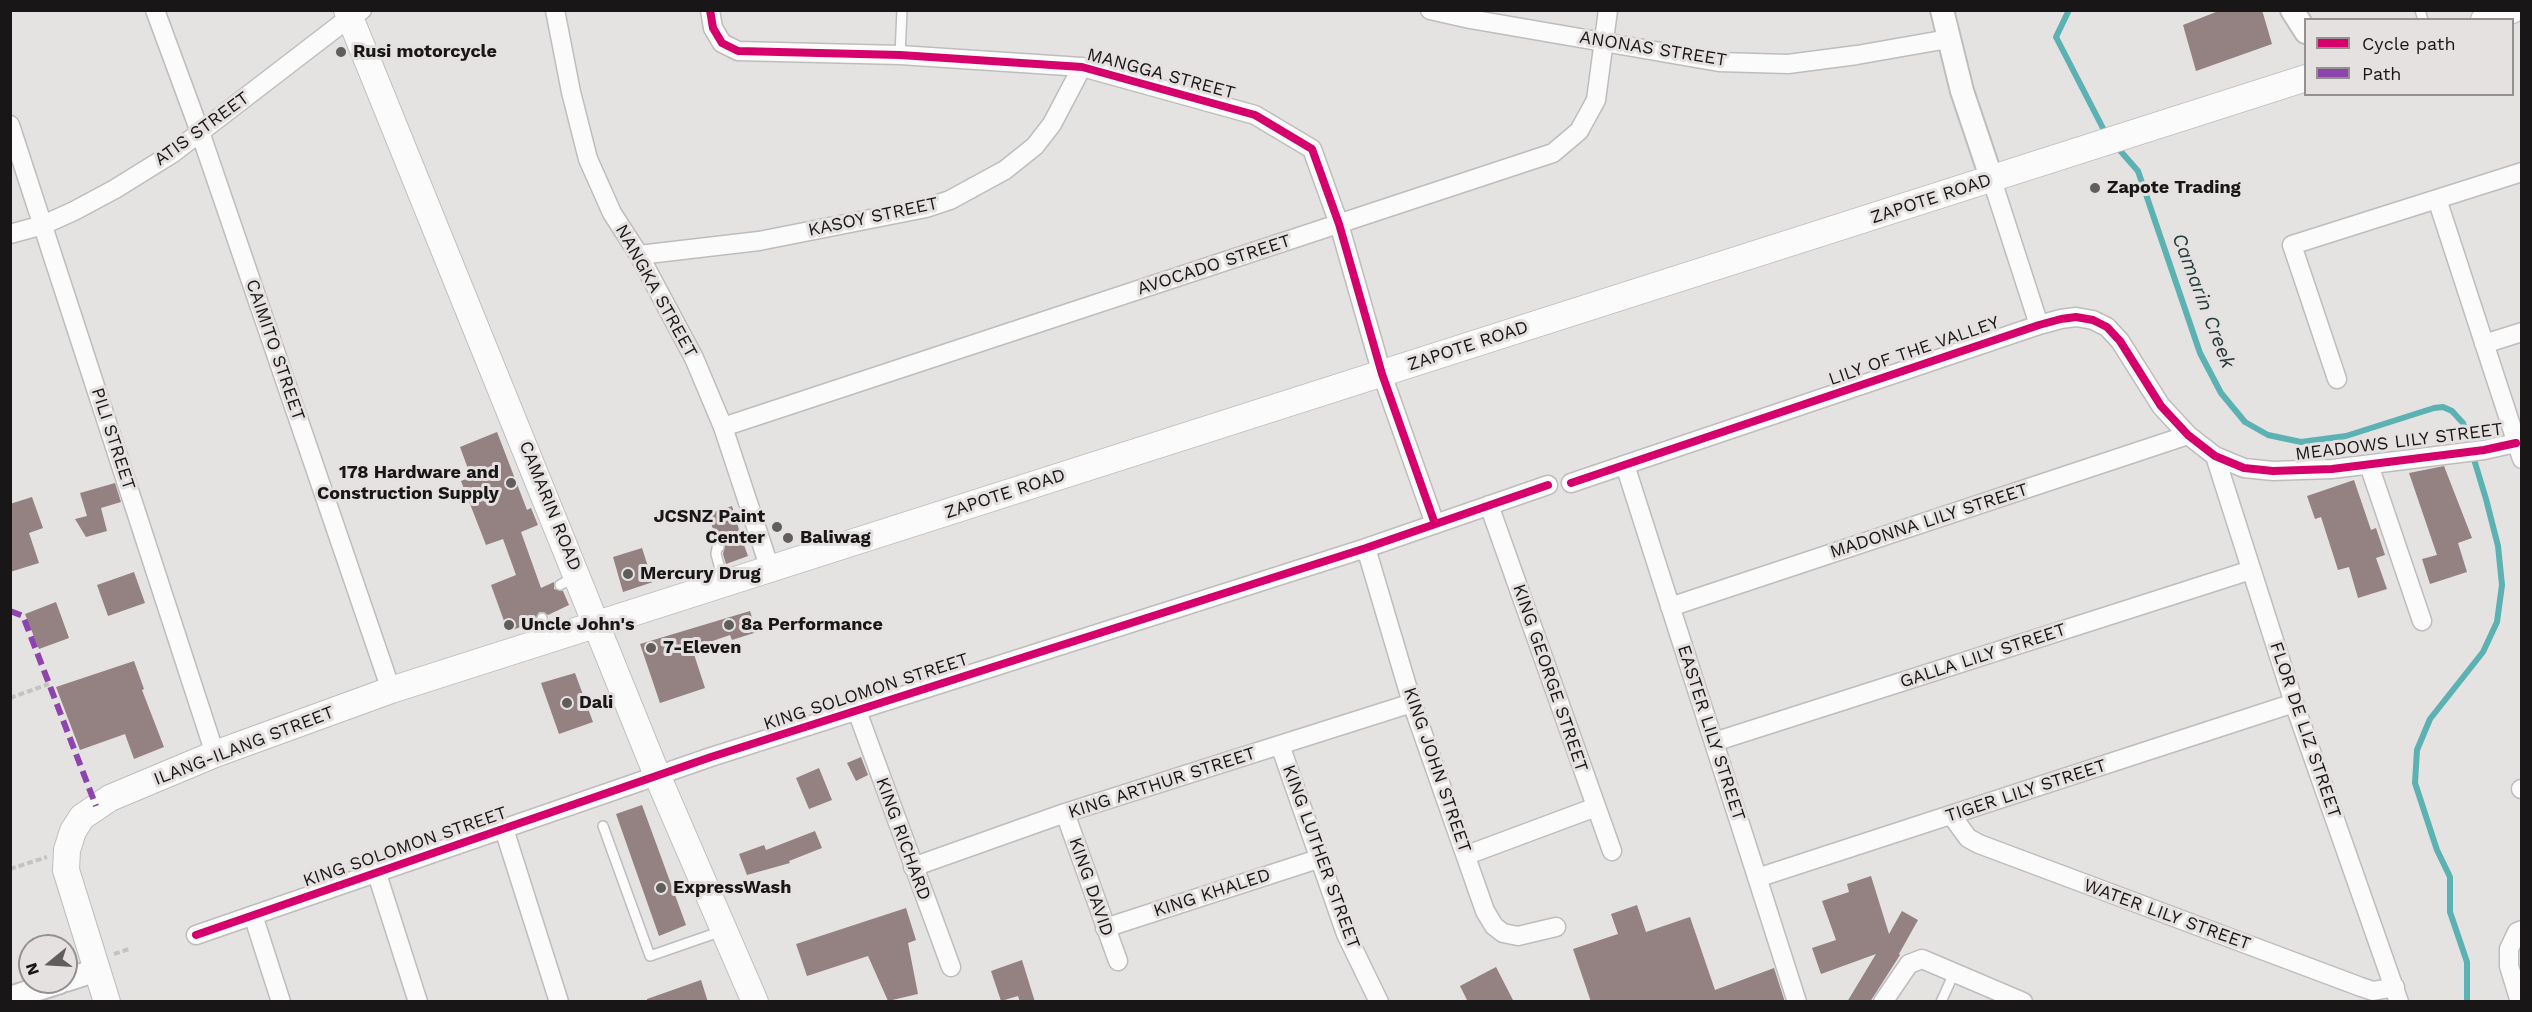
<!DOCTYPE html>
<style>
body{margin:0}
#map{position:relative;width:2532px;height:1012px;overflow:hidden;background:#e5e2e2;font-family:"Work Sans",sans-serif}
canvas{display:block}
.frame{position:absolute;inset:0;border:12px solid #181616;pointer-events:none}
.legend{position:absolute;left:2304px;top:18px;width:210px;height:78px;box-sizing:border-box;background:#e6e1e1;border:2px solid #949090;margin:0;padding:8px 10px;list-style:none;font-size:18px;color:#181616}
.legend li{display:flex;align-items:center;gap:12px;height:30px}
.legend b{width:30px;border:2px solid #949090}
.north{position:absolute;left:18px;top:934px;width:60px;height:60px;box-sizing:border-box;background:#e6e1e1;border:2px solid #949090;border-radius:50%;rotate:252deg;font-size:16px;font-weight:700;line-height:24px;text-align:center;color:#181616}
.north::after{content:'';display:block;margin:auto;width:21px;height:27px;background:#605d5d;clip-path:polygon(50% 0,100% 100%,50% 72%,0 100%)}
</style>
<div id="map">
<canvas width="2532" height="1012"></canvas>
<div class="frame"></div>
<ul class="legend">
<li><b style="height:8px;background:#d6006c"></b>Cycle path</li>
<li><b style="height:8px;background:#8e44ad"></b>Path</li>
</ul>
<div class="north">N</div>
</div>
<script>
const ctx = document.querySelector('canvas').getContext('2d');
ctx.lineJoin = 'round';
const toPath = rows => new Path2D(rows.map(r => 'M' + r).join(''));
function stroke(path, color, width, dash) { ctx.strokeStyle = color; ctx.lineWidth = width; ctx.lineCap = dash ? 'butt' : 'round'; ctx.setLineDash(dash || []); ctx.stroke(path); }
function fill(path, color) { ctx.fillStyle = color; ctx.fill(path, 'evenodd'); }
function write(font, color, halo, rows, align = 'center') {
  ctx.font = font + ' "Work Sans",sans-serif'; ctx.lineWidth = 6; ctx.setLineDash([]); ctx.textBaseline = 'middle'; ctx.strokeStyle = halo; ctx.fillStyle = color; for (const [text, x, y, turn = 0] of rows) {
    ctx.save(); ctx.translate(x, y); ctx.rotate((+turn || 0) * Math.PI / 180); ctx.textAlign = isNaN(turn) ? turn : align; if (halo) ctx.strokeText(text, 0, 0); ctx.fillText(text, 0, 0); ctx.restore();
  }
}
stroke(toPath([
 [2069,10,2056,37,2107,136],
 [2116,146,2138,171,2200,353,2221,393,2245,422,2268,435,2301,442,2346,436,2434,408,2443,407,2452,411,2463,423,2486,499,2498,546,2502,585,2497,622,2483,652,2430,719,2417,750,2415,783,2437,850,2450,877,2450,912,2467,962,2467,1002]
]), '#5cb2b2', 6);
fill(toPath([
 [2221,10,2262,10,2272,44,2196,71,2183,25],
 [497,432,527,510,531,508,538,525,521,532,541,588,554,582,554,589,563,591,569,605,548,615,544,612,539,612,535,621,508,632,491,585,516,575,503,539,486,545,461,481,471,477,460,447],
 [2444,466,2472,538,2458,543,2467,572,2430,584,2422,559,2437,555,2409,473],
 [2354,480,2371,530,2376,528,2385,555,2376,558,2387,589,2358,598,2349,567,2338,570,2321,517,2315,519,2307,496],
 [115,483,121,502,101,508,107,531,86,537,75,519,87,516,80,493],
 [32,497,43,528,29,533,39,563,10,572,10,504],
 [732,506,740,533,735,541,738,544,744,545,748,556,726,564,723,554,725,545,717,541,708,514],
 [642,548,653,582,623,592,613,557],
 [134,572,145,603,108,616,97,585],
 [56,602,69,638,39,649,25,614],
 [750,611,757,632,732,640,730,635,692,648,705,688,660,703,640,644],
 [134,661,144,689,142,690,164,747,134,759,125,734,80,750,56,687],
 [575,673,593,722,559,734,541,683],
 [861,757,868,775,856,781,847,763],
 [819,768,832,800,809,809,796,778],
 [642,805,686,925,659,936,616,814],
 [815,831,822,848,789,861,790,863,747,875,739,854,764,845,766,850],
 [1871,876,1889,934,1902,911,1918,920,1899,954,1900,955,1870,1002,1847,1002,1876,954,1821,974,1812,948,1836,940,1822,901,1849,892,1847,884],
 [1637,905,1646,932,1690,917,1715,990,1774,968,1785,1002,1591,1002,1573,949,1618,934,1611,914],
 [906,908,916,940,908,943,918,994,888,1001,868,956,807,976,796,944],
 [1022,960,1035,1002,1020,1002,1018,996,1001,1001,991,971],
 [1496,967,1514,1002,1468,1002,1460,986],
 [701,980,708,1002,647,1002,647,999]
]), '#948181');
const service = toPath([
 [2420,10,2423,20],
 [900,55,902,10],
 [742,539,760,533],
 [719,547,717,548,716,554,724,583],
 [560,585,576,576],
 [542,618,544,639],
 [603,826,650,956,722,931],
 [1941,1002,1954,973]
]);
const minor = toPath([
 [155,10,200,132,391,690],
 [555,10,571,92,588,159,612,213,639,255,694,358,723,427,770,569],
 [710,10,713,28,722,43,738,51,900,55,1082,67,1255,115,1312,149,1339,224,1382,374,1435,524],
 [1430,10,1470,19,1719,62,1788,64,1857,55,1948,39],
 [10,125,215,754],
 [1992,180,2039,325],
 [2437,199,2522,459],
 [10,234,43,225,74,211,115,189,173,153,350,17,362,10],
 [639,255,759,241,926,208,950,200,1005,170,1035,146,1052,124,1082,67],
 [2484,344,2522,332],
 [2337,379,2292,245,2522,172],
 [723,427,1553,153,1579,131,1596,100,1608,10],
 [2215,456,2294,703,2399,1002],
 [1625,465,1797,1002],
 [2369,465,2422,621],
 [1571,483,2039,325,2061,319,2076,317,2093,320,2107,327,2120,341,2161,406,2188,435,2215,456,2244,468,2273,471,2332,469,2484,450,2516,443],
 [1489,505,1612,851],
 [1366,548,1412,703,1485,911,1494,926,1503,933,1518,936,1556,927],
 [1670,607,2188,435],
 [857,711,951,967],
 [1714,742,2251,570],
 [1280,745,1346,934,1379,1002],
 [2521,789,2522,789],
 [1065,813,1118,961],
 [1952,816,1968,838,1979,844,2361,987,2373,991,2395,987],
 [504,829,559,1002],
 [1467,855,1596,807],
 [913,867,1065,813,1412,703],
 [377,874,418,1002],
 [1757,878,2294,703],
 [253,915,281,1002],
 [1105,928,1318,859],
 [196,935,711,757,1366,548,1548,485],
 [1883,1002,1909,964,1922,959,2023,1002],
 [2520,1002,2509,966,2509,949,2517,932,2522,930]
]);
const tertiary = toPath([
 [1942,10,1962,91,1992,180],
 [2292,10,2306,32],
 [66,980,97,970],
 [10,998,60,982]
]);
const secondary = toPath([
 [347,10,657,775,755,1002],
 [2484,20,2512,10],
 [107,1002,66,870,67,850,73,831,82,817,110,798,215,754,391,690,2306,78]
]);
stroke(service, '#bebdbd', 12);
stroke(minor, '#bebdbd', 21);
stroke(tertiary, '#bebdbd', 26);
stroke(secondary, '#bebdbd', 28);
stroke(toPath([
 [10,698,49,684],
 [10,869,47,857],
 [114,954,129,949]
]), '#c3c3c3', 4, [6, 3]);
stroke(service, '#fbfbfb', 9);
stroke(minor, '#fbfbfb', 18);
stroke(tertiary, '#fbfbfb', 22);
stroke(secondary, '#fbfbfb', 26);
stroke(toPath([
 [10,611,23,616,96,806]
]), '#8e44ad', 6, [12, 6]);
stroke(toPath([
 [710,10,713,28,722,43,738,51,900,55,1082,67,1255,115,1312,149,1339,224,1382,374,1435,524],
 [1571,483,2039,325,2061,319,2076,317,2093,320,2107,327,2120,341,2161,406,2188,435,2215,456,2244,468,2273,471,2332,469,2484,450,2516,443],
 [196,935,711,757,1366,548,1548,485]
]), '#d6006c', 8);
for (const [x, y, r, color] of [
 [341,52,6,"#605d5d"],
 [2095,188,6,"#605d5d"],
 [511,483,6,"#605d5d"],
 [777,527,6,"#605d5d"],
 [788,538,6,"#605d5d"],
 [628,574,6,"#605d5d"],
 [509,625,6,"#605d5d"],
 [729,625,6,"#605d5d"],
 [651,648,6,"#605d5d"],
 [567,703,6,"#605d5d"],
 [661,888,6,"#605d5d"]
]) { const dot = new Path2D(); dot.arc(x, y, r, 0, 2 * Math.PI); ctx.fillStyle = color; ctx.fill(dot); stroke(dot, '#e6e1e1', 2); }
write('18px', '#181616', '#e6e1e1', [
 ["ANONAS STREET",1653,49,9],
 ["MANGGA STREET",1161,74,15],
 ["ATIS STREET",202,129,-36],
 ["ZAPOTE ROAD",1931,199,-18],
 ["KASOY STREET",873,217,-12],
 ["AVOCADO STREET",1214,265,-18],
 ["NANGKA STREET",656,291,61],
 ["ZAPOTE ROAD",1468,346,-18],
 ["CAIMITO STREET",275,350,71],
 ["LILY OF THE VALLEY",1914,351,-19],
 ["PILI STREET",113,439,72],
 ["MEADOWS LILY STREET",2399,442,-7],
 ["ZAPOTE ROAD",1005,494,-18],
 ["CAMARIN ROAD",550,506,68],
 ["MADONNA LILY STREET",1929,521,-18],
 ["GALLA LILY STREET",1983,656,-18],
 ["KING GEORGE STREET",1550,678,71],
 ["KING SOLOMON STREET",866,692,-18],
 ["FLOR DE LIZ STREET",2305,730,71],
 ["EASTER LILY STREET",1711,733,72],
 ["ILANG-ILANG STREET",244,746,-21],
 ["KING JOHN STREET",1437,770,71],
 ["KING ARTHUR STREET",1162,783,-18],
 ["TIGER LILY STREET",2026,791,-18],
 ["KING RICHARD",903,839,70],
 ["KING SOLOMON STREET",405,847,-19],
 ["KING LUTHER STREET",1321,857,70],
 ["KING DAVID",1091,887,71],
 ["KING KHALED",1212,893,-18],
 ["WATER LILY STREET",2167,915,20]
]);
write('bold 18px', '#181616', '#e6e1e1', [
 ["Rusi motorcycle",353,52],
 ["Zapote Trading",2107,188],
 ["178 Hardware and",499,473,"right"],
 ["Construction Supply",499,494,"right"],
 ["JCSNZ Paint",765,517,"right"],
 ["Center",765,538,"right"],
 ["Baliwag",800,538],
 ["Mercury Drug",640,574],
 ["Uncle John's",521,625],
 ["8a Performance",741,625],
 ["7-Eleven",663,648],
 ["Dali",579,703],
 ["ExpressWash",673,888]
], 'left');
write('italic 20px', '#213a3a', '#e6e1e1', [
 ["Camarin Creek",2203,301,69]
]);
</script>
